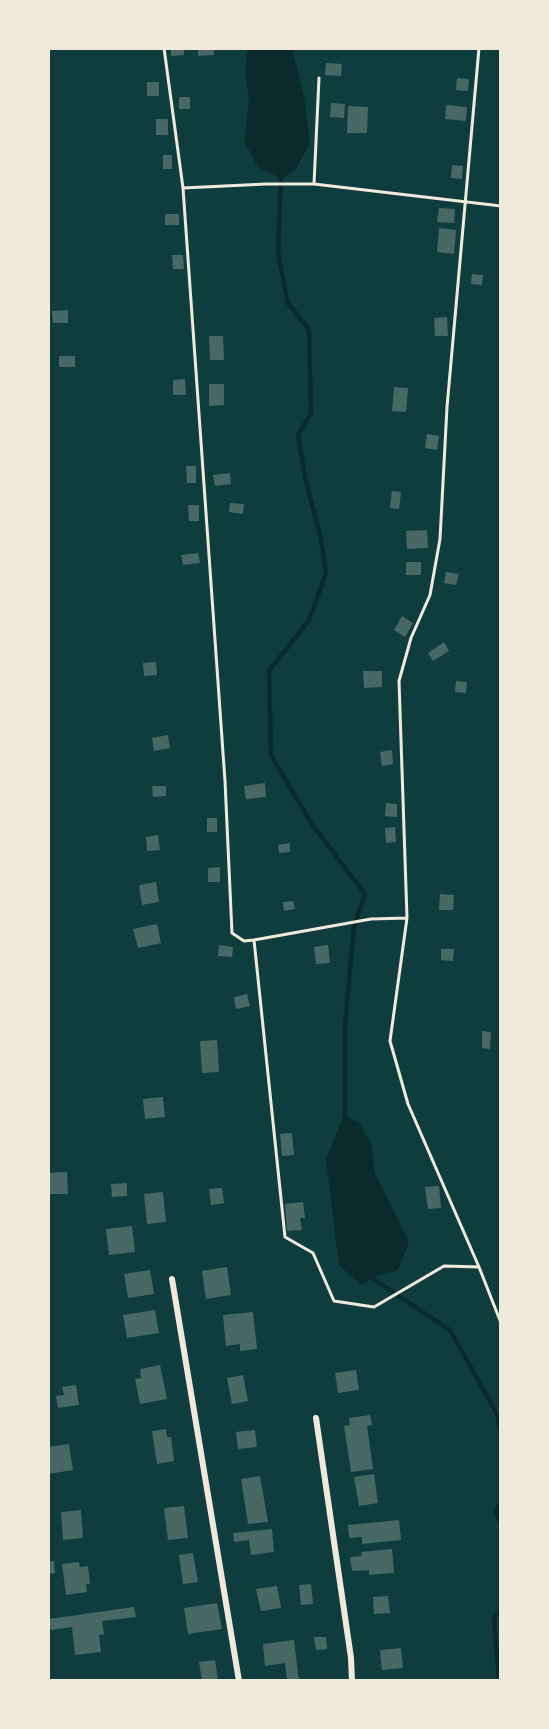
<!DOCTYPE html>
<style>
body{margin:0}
#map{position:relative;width:549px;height:1729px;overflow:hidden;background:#0f3d3e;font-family:"PT Sans Narrow",sans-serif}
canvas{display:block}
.frame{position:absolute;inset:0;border:50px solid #f1e9da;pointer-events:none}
</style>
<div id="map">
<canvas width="549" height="1729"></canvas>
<div class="frame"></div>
</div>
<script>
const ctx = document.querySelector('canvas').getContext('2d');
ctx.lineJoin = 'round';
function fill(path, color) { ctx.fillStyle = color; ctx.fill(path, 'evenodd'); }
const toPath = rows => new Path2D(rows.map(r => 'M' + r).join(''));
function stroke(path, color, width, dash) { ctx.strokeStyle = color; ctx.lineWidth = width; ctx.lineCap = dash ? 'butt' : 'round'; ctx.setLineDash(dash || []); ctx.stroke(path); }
fill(toPath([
 [248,48,292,48,304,96,310,143,296,169,282,179,258,167,244,141,249,103,245,68],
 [344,1114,359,1123,371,1143,375,1173,409,1242,398,1270,372,1278,361,1285,339,1265,326,1160]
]), '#0a2a2b');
stroke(toPath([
 [281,173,278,253,288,303,309,330,311,414,298,435,305,477,321,539,326,573,309,620,269,671,271,755,311,823,365,894,354,927,345,1025,345,1118],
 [371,1274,372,1278,450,1330,497,1414,501,1432],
 [501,1502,496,1512,501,1524],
 [499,1681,494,1618,501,1611]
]), '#0a2a2b', 4.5);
fill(toPath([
 [171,48,184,48,184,55,171,56],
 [198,48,213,48,214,55,198,56],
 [326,63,342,64,341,76,325,75],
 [457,78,469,79,468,91,456,90],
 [147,82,159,82,159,96,147,96],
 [179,97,190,97,190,109,179,109],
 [331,103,345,104,344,118,330,117],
 [446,105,467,107,466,121,445,119],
 [348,106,368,107,367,133,347,133],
 [156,119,168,119,168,135,156,135],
 [163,155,172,155,172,169,163,169],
 [452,165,463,166,462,179,451,178],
 [439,208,455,209,454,223,437,222],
 [165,214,179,214,179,225,165,225],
 [439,228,456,230,454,254,437,252],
 [172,255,183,255,184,269,173,269],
 [472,274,483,275,482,285,471,284],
 [68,310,68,323,53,323,52,311],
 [447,317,448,336,435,336,434,318],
 [209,336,223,336,224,360,210,360],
 [59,356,75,356,75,367,59,367],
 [185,379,186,395,173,395,173,380],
 [209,384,224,384,224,405,209,406],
 [394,387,408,388,406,412,392,411],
 [427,434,439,436,437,450,425,448],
 [186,466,196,466,196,483,187,483],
 [230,473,231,484,215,486,213,475],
 [392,491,401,492,399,509,390,508],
 [230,503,244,504,243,514,229,512],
 [188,505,199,505,199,521,189,521],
 [427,530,428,548,407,549,406,531],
 [198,553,200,563,183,565,181,555],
 [406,562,421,562,421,575,406,575],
 [446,572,459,574,456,585,444,583],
 [402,616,413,623,405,637,394,630],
 [444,642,449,651,433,661,428,653],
 [156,662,157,675,144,676,143,663],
 [363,671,382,671,382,687,364,688],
 [456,681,467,682,466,693,455,692],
 [168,735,170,748,154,751,152,738],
 [392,750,393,764,382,766,380,752],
 [265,783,266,797,246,799,244,786],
 [152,786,166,786,166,796,153,797],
 [386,803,397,804,397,817,385,816],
 [207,818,217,818,217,832,207,832],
 [395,827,396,842,386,843,385,828],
 [158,835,160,850,147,851,146,837],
 [290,843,290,852,279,853,278,845],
 [220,867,220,882,208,882,208,868],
 [156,882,159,902,142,905,139,885],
 [440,894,454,895,453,910,439,910],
 [293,901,295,909,284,911,283,902],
 [157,924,161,943,138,948,133,929],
 [219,945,233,947,232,957,218,956],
 [328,945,330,963,316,964,314,947],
 [441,949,454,949,453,961,441,960],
 [247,994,250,1006,236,1009,234,997],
 [482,1031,491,1032,490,1049,482,1048],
 [217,1040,219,1072,202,1073,200,1041],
 [163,1097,165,1117,145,1119,143,1099],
 [292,1133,294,1155,282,1156,280,1134],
 [67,1172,68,1194,48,1194,48,1173],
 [127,1183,127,1196,112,1197,111,1184],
 [439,1186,441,1208,428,1209,425,1187],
 [222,1188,224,1203,211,1205,209,1189],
 [163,1192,166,1222,147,1224,144,1194],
 [303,1202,305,1218,300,1218,302,1230,287,1231,285,1204],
 [132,1226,135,1252,109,1255,106,1229],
 [227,1267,231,1295,206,1299,202,1271],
 [150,1270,154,1294,128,1298,124,1274],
 [155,1310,159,1333,127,1338,123,1315],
 [253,1312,257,1349,240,1351,240,1344,226,1346,223,1315],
 [160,1365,167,1399,140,1404,135,1379,141,1378,140,1369],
 [356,1370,359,1390,338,1393,335,1373],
 [243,1375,248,1401,232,1404,227,1378],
 [76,1385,79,1405,58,1408,56,1396,64,1395,62,1387],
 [370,1415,372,1425,367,1426,373,1469,351,1472,344,1426,350,1425,349,1418],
 [166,1429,167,1437,171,1437,174,1461,157,1464,152,1431],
 [255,1430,257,1447,238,1449,236,1432],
 [69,1444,73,1470,48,1474,48,1447],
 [374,1474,378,1503,359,1506,354,1477],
 [260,1476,268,1522,248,1524,241,1479],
 [184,1506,188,1538,168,1540,164,1508],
 [81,1510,83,1538,63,1540,61,1512],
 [399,1520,401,1540,362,1544,362,1537,349,1538,348,1525],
 [272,1529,274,1552,251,1555,249,1540,234,1542,233,1533],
 [392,1549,394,1573,369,1575,369,1570,352,1571,350,1557,362,1556,361,1552],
 [193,1553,198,1582,183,1584,179,1555],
 [54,1561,55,1573,48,1574,48,1562],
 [79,1562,80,1567,88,1566,90,1584,86,1584,87,1592,66,1595,62,1564],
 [311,1584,313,1604,301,1605,299,1585],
 [277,1586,281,1608,261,1611,256,1589],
 [388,1596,390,1613,374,1614,373,1597],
 [217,1603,222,1629,188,1634,184,1608],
 [134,1607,136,1617,102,1621,104,1634,99,1635,101,1652,75,1655,72,1627,51,1630,49,1619],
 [314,1637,326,1637,327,1649,316,1650],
 [294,1640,299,1681,287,1681,285,1663,265,1666,263,1644],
 [401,1648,403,1668,382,1670,380,1650],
 [215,1660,218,1681,202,1681,199,1662]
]), '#486865');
stroke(toPath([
 [164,48,183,188,225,781,232,933,244,941,254,940],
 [479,48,447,407,440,539,430,595,411,638,399,681,407,918,390,1041,408,1104,479,1267,501,1323],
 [314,184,319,78],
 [183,188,266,184,314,184,501,206],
 [407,918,371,919,254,940,285,1237,313,1253,334,1301,374,1307,444,1266,479,1267]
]), '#f1e9da', 3);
stroke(toPath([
 [172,1279,239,1681],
 [316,1418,351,1658,352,1681]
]), '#f1e9da', 6);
</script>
